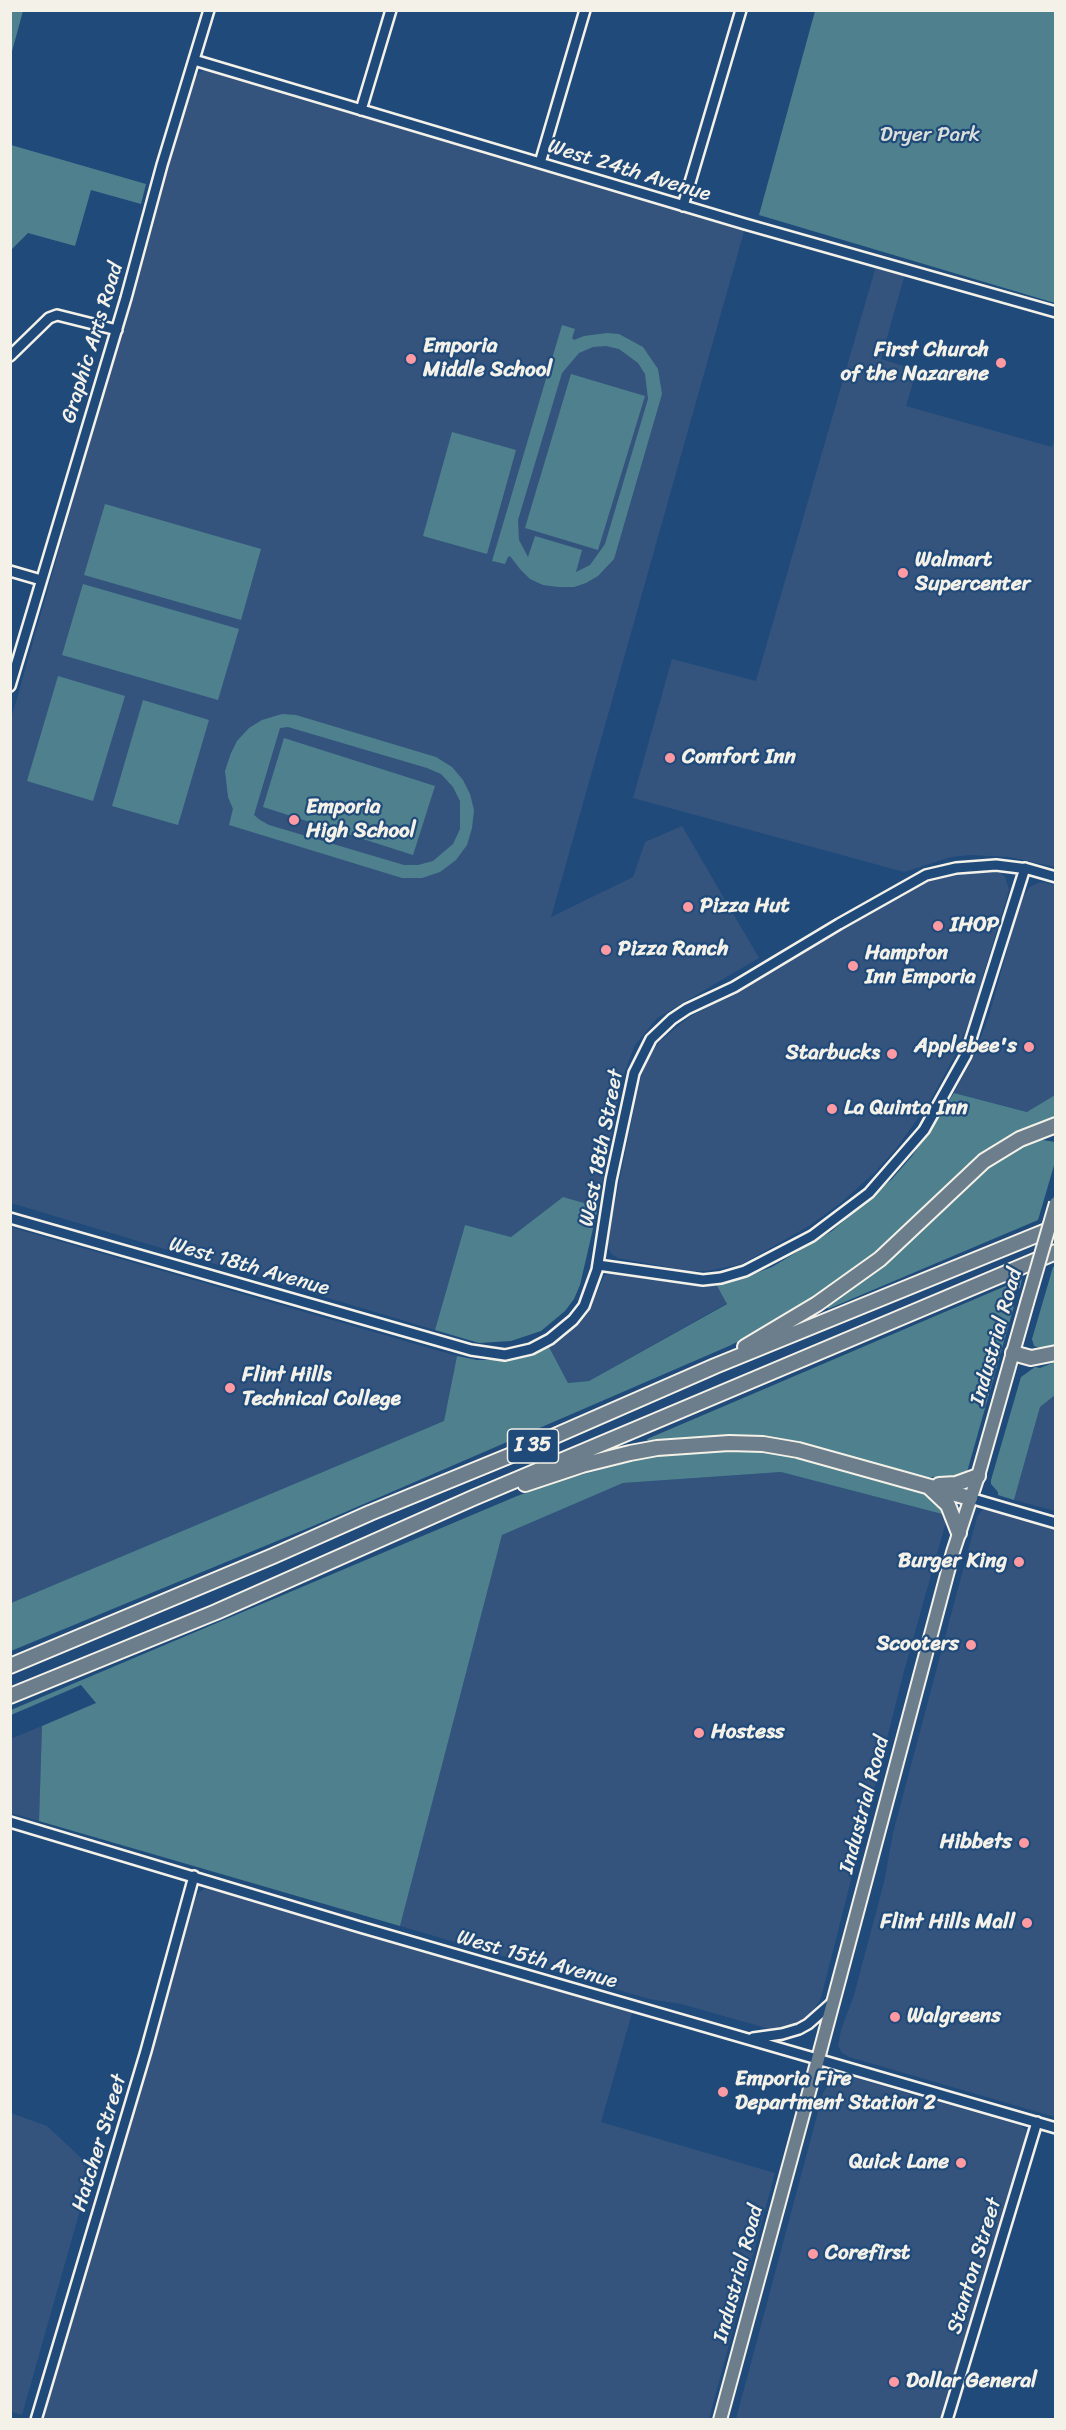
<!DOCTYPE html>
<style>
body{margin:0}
#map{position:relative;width:1066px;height:2430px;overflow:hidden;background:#1f4a7a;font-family:Sriracha,sans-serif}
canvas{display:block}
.frame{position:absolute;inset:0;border:12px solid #f4f1e8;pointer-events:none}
</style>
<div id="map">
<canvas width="1066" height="2430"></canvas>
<div class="frame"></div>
</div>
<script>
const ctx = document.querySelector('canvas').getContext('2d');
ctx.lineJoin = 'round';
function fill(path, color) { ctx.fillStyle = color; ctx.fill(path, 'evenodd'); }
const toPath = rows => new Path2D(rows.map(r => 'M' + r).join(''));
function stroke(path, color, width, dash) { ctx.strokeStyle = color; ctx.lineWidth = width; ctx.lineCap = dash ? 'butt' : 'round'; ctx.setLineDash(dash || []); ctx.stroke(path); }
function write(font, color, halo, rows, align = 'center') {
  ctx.font = font + ' Sriracha,sans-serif'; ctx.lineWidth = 4.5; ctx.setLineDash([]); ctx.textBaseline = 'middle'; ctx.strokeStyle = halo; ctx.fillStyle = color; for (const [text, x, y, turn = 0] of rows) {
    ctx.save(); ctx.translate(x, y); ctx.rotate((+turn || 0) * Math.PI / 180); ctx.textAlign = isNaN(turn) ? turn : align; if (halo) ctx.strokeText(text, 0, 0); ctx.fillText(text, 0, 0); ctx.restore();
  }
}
fill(toPath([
 [204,70,745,228,551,917,633,877,645,842,682,826,759,958,657,1018,635,1045,622,1079,598,1207,563,1197,511,1237,465,1225,435,1330,11,1203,10,723,192,80,195,75],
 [876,266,905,274,881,359,917,370,906,406,1052,447,1055,437,1055,867,1010,857,970,855,951,857,904,872,633,798,672,659,756,681],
 [975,872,1001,873,1005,877,1009,890,969,1022,955,1055,929,1103,895,1150,874,1173,842,1202,809,1226,742,1264,707,1271,688,1271,618,1258,611,1254,607,1242,639,1084,647,1060,660,1041,688,1018,920,884,936,878],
 [1040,882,1055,885,1055,1095,1028,1112,954,1093,975,1053,989,1016,1021,899,1030,887],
 [10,1227,457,1356,444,1421,11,1603],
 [616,1271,681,1284,716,1284,727,1303,589,1381,568,1383,549,1347,564,1337,583,1317,592,1304,604,1276],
 [1055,1395,1055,1511,1014,1500,1040,1407],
 [781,1472,946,1515,947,1518,903,1675,821,1998,810,2016,797,2026,773,2030,681,2004,649,1999,400,1926,502,1535,623,1483],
 [989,1508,1055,1526,1055,2117,849,2057,842,2053,838,2046,841,2030,854,1995,884,1882,893,1833,977,1517,982,1510],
 [42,1726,39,1821,11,1813,10,1739],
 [206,1888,211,1888,632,2013,601,2122,775,2173,709,2419,45,2420,44,2409,191,1907,198,1893],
 [841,2076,851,2077,1020,2125,1026,2130,1025,2140,942,2419,736,2419,823,2093,831,2081],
 [11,2113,47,2126,92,2168,22,2415,10,2411]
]), '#34547e');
fill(toPath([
 [11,10,23,11,11,55,10,11],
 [815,11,1055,11,1055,303,759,215],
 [11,145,146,184,141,204,91,190,75,246,28,233,11,250],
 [562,325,575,329,572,338,574,340,584,336,607,333,619,334,643,347,658,369,662,394,614,559,598,576,586,583,574,587,558,587,543,585,530,579,520,569,510,556,508,557,505,564,492,561],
 [606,346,619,349,638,363,645,374,648,399,605,544,590,565,576,572,582,550,535,536,528,557,519,540,518,520,562,373,579,353,593,347],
 [571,374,645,396,598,550,525,528],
 [452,432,516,450,487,554,423,536],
 [105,504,261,549,241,620,84,575],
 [83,584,239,629,218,700,62,655],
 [58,676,125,696,93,801,27,781],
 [143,700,209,720,178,825,112,806],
 [282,714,296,715,436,757,452,767,463,780,470,794,474,810,472,828,467,845,456,860,440,872,422,878,402,878,229,825,233,809,228,797,225,771,231,753,237,741,249,728,262,720],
 [288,727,427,768,441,774,453,787,460,801,460,829,453,844,433,861,418,865,404,865,269,825,260,820,254,815,280,728],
 [284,738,435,786,413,855,263,807],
 [954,1093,1027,1112,1055,1095,1055,1119,1025,1129,996,1144,969,1164,915,1220,849,1276,781,1320,729,1346,306,1529,11,1651,11,1603,444,1421,457,1356,477,1360,506,1360,521,1358,549,1347,568,1383,589,1381,727,1304,716,1284,748,1276,772,1267,832,1231,892,1179,912,1156],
 [1037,1139,1055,1142,1055,1162,1038,1220,828,1309,826,1305,868,1275,911,1240,981,1170,1015,1147],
 [563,1197,598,1207,580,1285,574,1299,565,1311,541,1331,511,1341,479,1343,435,1330,465,1225,511,1237],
 [1055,1266,1055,1349,1046,1350,1034,1346,1032,1339,1053,1267],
 [1022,1279,1020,1288,1006,1294,1004,1298,1005,1301,1014,1306,967,1472,962,1476,929,1477,800,1444,649,1443,647,1439],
 [1055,1362,1055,1395,1040,1407,1014,1500,998,1495,998,1492,991,1484,991,1480,1021,1377,1035,1367,1040,1368],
 [733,1450,758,1451,800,1457,926,1491,936,1496,946,1515,781,1472,623,1483,502,1535,400,1926,39,1821,42,1726,96,1703,81,1685,11,1715,11,1710,517,1496,562,1480,652,1456,679,1452]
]), '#4e818d');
const minor = toPath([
 [194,60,745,224,1056,312],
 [361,110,391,10],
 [540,163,585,10],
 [683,206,741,10],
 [10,356,49,318,57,315,117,330],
 [10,571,41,580],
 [10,686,126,298,162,165,209,10],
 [10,1218,471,1350,505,1355,531,1349,550,1339,573,1320,584,1306,597,1270,611,1180,634,1073,651,1039,672,1019,687,1009,734,987,839,924,926,875,956,868,996,865,1028,869,1056,877],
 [598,1265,703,1280,721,1278,745,1271,812,1236,869,1193,924,1130,966,1055,1025,868],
 [970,1498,1056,1523],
 [10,1822,360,1927,1056,2128],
 [753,2038,782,2034,799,2029,808,2024,833,2002],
 [36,2420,146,2051,194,1876],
 [947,2420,1037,2122]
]);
const major = toPath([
 [720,2420,818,2059,953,1552,978,1476,1027,1303]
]);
const highway = toPath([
 [745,1347,817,1304,880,1259,984,1161,1020,1139,1056,1125],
 [1013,1353,1031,1358,1056,1353],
 [525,1484,582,1465,630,1453,657,1448,729,1443,763,1444,798,1450,970,1498],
 [939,1485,956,1484,978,1476],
 [929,1487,948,1505,959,1533],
 [10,1666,273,1556,370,1513,509,1456,715,1366,1056,1227],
 [10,1696,216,1612,473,1498,1056,1252]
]);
stroke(minor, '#f4f1e8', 14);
stroke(major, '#f4f1e8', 16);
stroke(highway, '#f4f1e8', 18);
stroke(minor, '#1f4a7a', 9);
stroke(major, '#6c7d8c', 12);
stroke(highway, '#6c7d8c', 14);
const majorBridge = toPath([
 [1027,1303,1056,1203]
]);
stroke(majorBridge, '#f4f1e8', 16, []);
stroke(majorBridge, '#6c7d8c', 12);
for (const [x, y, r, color] of [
 [411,359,6,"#ff9aa2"],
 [1001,363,6,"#ff9aa2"],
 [903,573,6,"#ff9aa2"],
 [670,758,6,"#ff9aa2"],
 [294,820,6,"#ff9aa2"],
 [688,907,6,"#ff9aa2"],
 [938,926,6,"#ff9aa2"],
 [606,950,6,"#ff9aa2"],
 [853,966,6,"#ff9aa2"],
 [1029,1047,6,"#ff9aa2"],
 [892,1054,6,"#ff9aa2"],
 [832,1109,6,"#ff9aa2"],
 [230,1388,6,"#ff9aa2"],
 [1019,1562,6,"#ff9aa2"],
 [971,1645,6,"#ff9aa2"],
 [699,1733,6,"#ff9aa2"],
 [1024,1843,6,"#ff9aa2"],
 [1027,1923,6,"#ff9aa2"],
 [895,2017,6,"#ff9aa2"],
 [723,2092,6,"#ff9aa2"],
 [961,2163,6,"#ff9aa2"],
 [813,2254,6,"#ff9aa2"],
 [894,2382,6,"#ff9aa2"]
]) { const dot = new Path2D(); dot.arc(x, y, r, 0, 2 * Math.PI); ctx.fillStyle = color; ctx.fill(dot); stroke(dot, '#1f4a7a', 2); }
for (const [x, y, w] of [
 [533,1446,51]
]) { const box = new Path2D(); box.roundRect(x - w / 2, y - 17, w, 34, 4.5); ctx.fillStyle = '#1f4a7a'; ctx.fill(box); stroke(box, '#f4f1e8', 1.5); }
write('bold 20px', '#f4f1e8', null, [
 ["I 35",533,1446]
]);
write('21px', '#dbe0da', '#1f4a7a', [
 ["Dryer Park",930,136]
]);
write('21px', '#f4f1e8', '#1f4a7a', [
 ["West 24th Avenue",629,171,17],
 ["Graphic Arts Road",93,343,-73],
 ["West 18th Street",602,1148,-79],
 ["West 18th Avenue",249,1267,16],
 ["Industrial Road",997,1337,-74],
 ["Industrial Road",865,1805,-75],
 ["West 15th Avenue",537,1960,16],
 ["Hatcher Street",100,2143,-73],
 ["Stanton Street",975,2266,-73],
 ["Industrial Road",739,2274,-75]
]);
write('bold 21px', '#f4f1e8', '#1f4a7a', [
 ["Emporia",423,347],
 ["Middle School",423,371],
 ["First Church",989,351,"right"],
 ["of the Nazarene",989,375,"right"],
 ["Walmart",915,561],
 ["Supercenter",915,585],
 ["Comfort Inn",682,758],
 ["Emporia",306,808],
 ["High School",306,832],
 ["Pizza Hut",700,907],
 ["IHOP",950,926],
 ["Pizza Ranch",618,950],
 ["Hampton",865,954],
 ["Inn Emporia",865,978],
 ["Applebee's",1017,1047,"right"],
 ["Starbucks",880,1054,"right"],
 ["La Quinta Inn",844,1109],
 ["Flint Hills",242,1376],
 ["Technical College",242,1400],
 ["Burger King",1007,1562,"right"],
 ["Scooters",959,1645,"right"],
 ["Hostess",711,1733],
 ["Hibbets",1012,1843,"right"],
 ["Flint Hills Mall",1015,1923,"right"],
 ["Walgreens",907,2017],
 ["Emporia Fire",735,2080],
 ["Department Station 2",735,2104],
 ["Quick Lane",949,2163,"right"],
 ["Corefirst",825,2254],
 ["Dollar General",906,2382]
], 'left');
</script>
